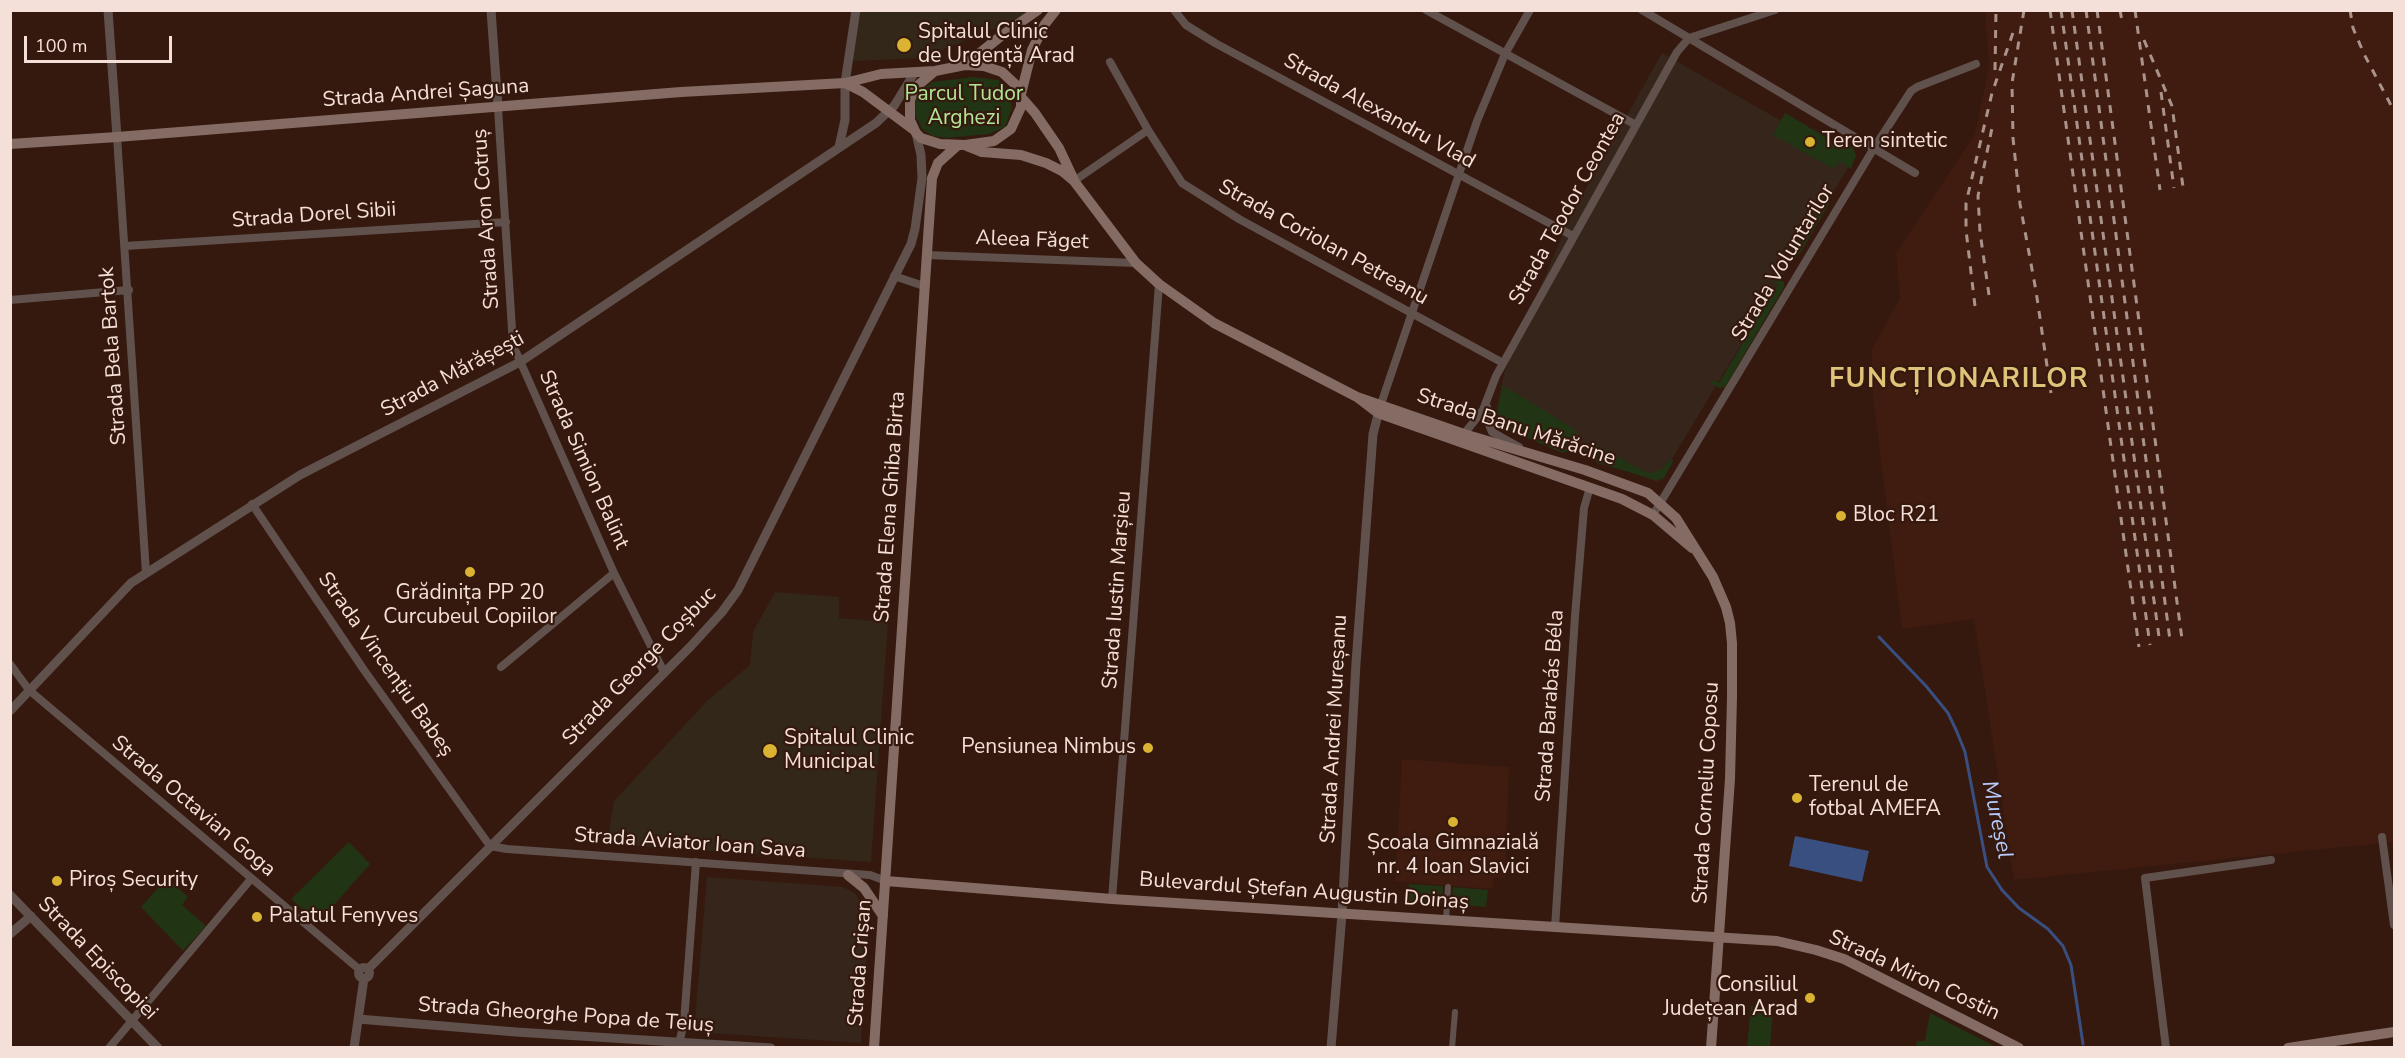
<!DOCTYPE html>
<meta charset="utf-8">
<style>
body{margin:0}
#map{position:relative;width:2405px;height:1058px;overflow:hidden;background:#35190e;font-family:"Nunito Sans",sans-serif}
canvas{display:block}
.frame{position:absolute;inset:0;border:12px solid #f4e0d8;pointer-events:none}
.scale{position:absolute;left:24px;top:36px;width:148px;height:27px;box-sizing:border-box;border:3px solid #f4e0d8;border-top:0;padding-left:8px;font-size:18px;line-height:21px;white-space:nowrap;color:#f4e0d8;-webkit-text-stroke:4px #35190e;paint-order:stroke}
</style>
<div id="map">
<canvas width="2405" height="1058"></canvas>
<div class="frame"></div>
<div class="scale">100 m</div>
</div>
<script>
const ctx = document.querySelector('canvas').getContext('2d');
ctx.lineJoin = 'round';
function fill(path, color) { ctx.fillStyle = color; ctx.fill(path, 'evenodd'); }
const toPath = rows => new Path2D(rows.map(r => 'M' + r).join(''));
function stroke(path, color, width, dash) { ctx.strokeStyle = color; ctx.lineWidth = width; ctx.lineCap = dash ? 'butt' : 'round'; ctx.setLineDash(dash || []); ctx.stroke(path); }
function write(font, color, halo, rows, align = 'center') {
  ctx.font = font + ' "Nunito Sans",sans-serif'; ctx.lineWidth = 4.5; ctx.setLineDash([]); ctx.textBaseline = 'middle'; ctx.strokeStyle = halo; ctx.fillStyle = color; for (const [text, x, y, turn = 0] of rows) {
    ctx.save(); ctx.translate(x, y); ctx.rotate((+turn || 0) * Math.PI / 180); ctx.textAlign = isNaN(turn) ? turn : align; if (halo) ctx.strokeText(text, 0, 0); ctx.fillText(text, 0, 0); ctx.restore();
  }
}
fill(toPath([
 [1662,53,1852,161,1658,482,1504,429,1497,422,1496,415,1504,373,1571,215],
 [707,877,843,887,855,893,869,917,861,1043,694,1032]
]), '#35251b');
fill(toPath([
 [1985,11,2394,11,2394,842,2014,880,1974,619,1902,629,1872,387,1872,349,1900,298,1896,253,1975,134,1989,66],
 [1402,759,1509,767,1505,878,1494,877,1492,889,1395,881]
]), '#3f1c0f');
fill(toPath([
 [861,11,1038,11,922,58,854,61,852,58],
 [775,592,839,597,839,618,888,622,871,862,607,844,614,801,708,700,750,665,753,632]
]), '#322718');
fill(toPath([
 [974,77,998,80,1007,88,1012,108,1005,127,989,134,947,138,933,136,923,130,915,115,916,99,922,89,933,82],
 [1785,113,1846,149,1848,146,1853,148,1856,155,1851,169,1839,161,1834,169,1773,135],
 [1827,188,1829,204,1801,252,1796,257,1792,257,1789,252],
 [1773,276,1784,282,1784,287,1725,387,1719,388,1711,383,1713,380,1719,383,1778,284,1771,279],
 [1502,385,1573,428,1578,435,1572,449,1563,453,1503,428,1497,413],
 [1598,445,1639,469,1650,473,1661,470,1670,460,1674,460,1663,479,1657,480,1597,463,1595,459,1595,447],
 [349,842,370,864,318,923,291,899],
 [167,878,188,897,182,905,206,926,183,951,141,907],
 [1409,884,1443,886,1442,904,1408,902],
 [1453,887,1488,890,1486,907,1451,904],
 [1751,1006,1773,1008,1770,1047,1747,1047],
 [1930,1013,1996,1047,1916,1047,1917,1041,1925,1041]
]), '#213414');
fill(toPath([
 [1795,836,1869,851,1862,882,1789,866]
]), '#384f80');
stroke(toPath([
 [1879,637,1926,686,1948,713,1957,732,1965,752,1987,867,2002,890,2019,908,2048,929,2063,946,2071,965,2083,1044]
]), '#384f80', 3);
stroke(toPath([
 [1446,920,1448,887],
 [1452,1048,1455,1012]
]), '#61514d', 6);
stroke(toPath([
 [1174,10,1186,25,1215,43,1573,236],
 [1426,10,1636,125],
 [1642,10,1915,173],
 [1110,62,1148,130,1182,183,1239,219,1503,363],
 [498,108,513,345,614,573,664,672],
 [117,137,146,573],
 [1074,181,1148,130],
 [125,246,506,222],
 [927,255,1136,263],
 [894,276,924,286],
 [10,300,129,290],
 [1381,404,1477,121,1505,54,1530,10],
 [1487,407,1487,419,1492,432,1519,447],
 [1464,434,1483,410,1496,376,1677,52,1689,38,1775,10],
 [252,504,364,670,490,846,507,849,870,875,886,881],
 [1653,515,1874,148,1911,91,1917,87,1976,64],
 [10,664,29,690,360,970],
 [501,667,614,573],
 [2382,837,2394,925],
 [1112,899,1159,284],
 [1555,928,1575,616,1584,508,1590,487],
 [109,1048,251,879],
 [678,1048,684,1022,696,862],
 [2166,1048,2145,878,2271,860]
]), '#61514d', 8);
stroke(toPath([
 [108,10,117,137],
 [491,10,498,108],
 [839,147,845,120,845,83,856,10],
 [10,711,131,583,300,475,520,362,876,123,894,106,915,72],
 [10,895,158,1048],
 [10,934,31,916],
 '358.5 973a5.5 5.5 0 1 1 11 0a5.5 5.5 0 1 1-11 0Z',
 [368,969,691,646,722,612,738,590,911,244,915,229,922,178,921,155,916,133],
 [358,1019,516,1032,771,1048],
 [354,1048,364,978],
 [1331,1048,1342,914,1356,663,1373,434,1380,407]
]), '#61514d', 9);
stroke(toPath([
 [965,65,1001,36,1038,10],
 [845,83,863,92,914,130],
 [1021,94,1032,50,1045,24,1056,10],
 [1021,97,1035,113,1059,148,1074,180],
 [10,144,117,137,681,92,845,83,881,74,935,71,965,65,984,66,1002,72,1017,86,1021,97,1021,107,1011,129,994,141,965,145,940,144,921,138,916,133,910,120,910,100,916,87,935,71],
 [967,146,982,152,1021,155,1046,163,1062,171,1074,181,1136,263,1159,284,1214,323,1357,397,1378,413,1622,499,1653,515,1692,548],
 [1357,397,1464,434,1585,470,1648,493,1676,518,1713,577,1726,607,1730,623,1732,643,1732,697,1730,779,1711,1048],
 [848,875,864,888,883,916],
 [886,881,1112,899,1777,941,1816,950,1844,959,2019,1048],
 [874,1048,932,178,938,163,958,145],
 [2288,1048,2394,1032]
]), '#846c64', 10);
stroke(toPath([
 [2024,10,2012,83,2013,138,2020,204,2036,291,2051,393],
 [2050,10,2139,647],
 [2061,10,2150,645],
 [2072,10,2160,644],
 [2086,10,2170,640],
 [2097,10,2182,639],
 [2120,10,2122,21],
 [2135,10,2160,190],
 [2350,10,2353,28,2364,54,2394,111],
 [2144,40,2172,106,2183,187],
 [1995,70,1996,10],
 [2161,92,2174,188],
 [1989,295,1980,232,1978,196,1993,123],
 [1975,306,1966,230,1966,203,1992,93,2015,27]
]), '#aa938a', 3, [8, 8]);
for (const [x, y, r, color] of [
 [904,45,8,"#dbb333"],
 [1810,142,6,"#dbb333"],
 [1841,516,6,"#dbb333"],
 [470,572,6,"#dbb333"],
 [1148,748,6,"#dbb333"],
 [770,751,8,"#dbb333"],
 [1797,798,6,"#dbb333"],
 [1453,822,6,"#dbb333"],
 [57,881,6,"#dbb333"],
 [257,917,6,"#dbb333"],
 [1810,998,6,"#dbb333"]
]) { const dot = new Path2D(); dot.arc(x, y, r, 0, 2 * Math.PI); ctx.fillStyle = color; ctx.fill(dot); stroke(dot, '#35190e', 2); }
write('21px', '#f4e0d8', '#35190e', [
 ["Spitalul Clinic",918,33],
 ["de Urgență Arad",918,57],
 ["Teren sintetic",1822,142],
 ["Bloc R21",1853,516],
 ["Grădinița PP 20",470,594,"center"],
 ["Curcubeul Copiilor",470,618,"center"],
 ["Spitalul Clinic",784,739],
 ["Municipal",784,763],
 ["Pensiunea Nimbus",1136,748,"right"],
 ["Terenul de",1809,786],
 ["fotbal AMEFA",1809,810],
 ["Școala Gimnazială",1453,844,"center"],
 ["nr. 4 Ioan Slavici",1453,868,"center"],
 ["Piroș Security",69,881],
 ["Palatul Fenyves",269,917],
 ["Consiliul",1798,986,"right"],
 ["Județean Arad",1798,1010,"right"]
], 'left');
write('21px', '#f4e0d8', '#35190e', [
 ["Strada Andrei Șaguna",426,94,-4],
 ["Strada Alexandru Vlad",1379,112,29],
 ["Strada Teodor Ceontea",1568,209,-61],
 ["Strada Dorel Sibii",314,216,-4],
 ["Strada Aron Cotruș",487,219,-94],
 ["Aleea Făget",1032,241,2],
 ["Strada Coriolan Petreanu",1323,243,29],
 ["Strada Voluntarilor",1784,263,-59],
 ["Strada Bela Bartok",114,356,-94],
 ["Strada Mărășești",453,375,-28],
 ["Strada Banu Mărăcine",1516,428,18],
 ["Strada Simion Balint",583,460,66],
 ["Strada Elena Ghiba Birta",891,507,-86],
 ["Strada Iustin Marșieu",1118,590,-86],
 ["Strada Vincențiu Babeș",385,665,55],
 ["Strada George Coșbuc",640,667,-46],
 ["Strada Barabás Béla",1551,706,-86],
 ["Strada Andrei Mureșanu",1335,729,-87],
 ["Strada Corneliu Coposu",1707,793,-87],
 ["Strada Octavian Goga",193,807,40],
 ["Strada Aviator Ioan Sava",690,844,4],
 ["Bulevardul Ștefan Augustin Doinaș",1304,892,4],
 ["Strada Episcopiei",97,959,46],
 ["Strada Crișan",861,963,-86],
 ["Strada Miron Costin",1914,976,25],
 ["Strada Gheorghe Popa de Teiuș",566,1016,4]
]);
write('21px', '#b2e495', '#35190e', [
 ["Parcul Tudor",964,95],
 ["Arghezi",964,119]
]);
write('italic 22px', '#b5ccfb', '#35190e', [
 ["Mureșel",1996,820,78]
]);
ctx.letterSpacing = '1.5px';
write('bold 27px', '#dfc378', '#35190e', [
 ["FUNCȚIONARILOR",1959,380]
]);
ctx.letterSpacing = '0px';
</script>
